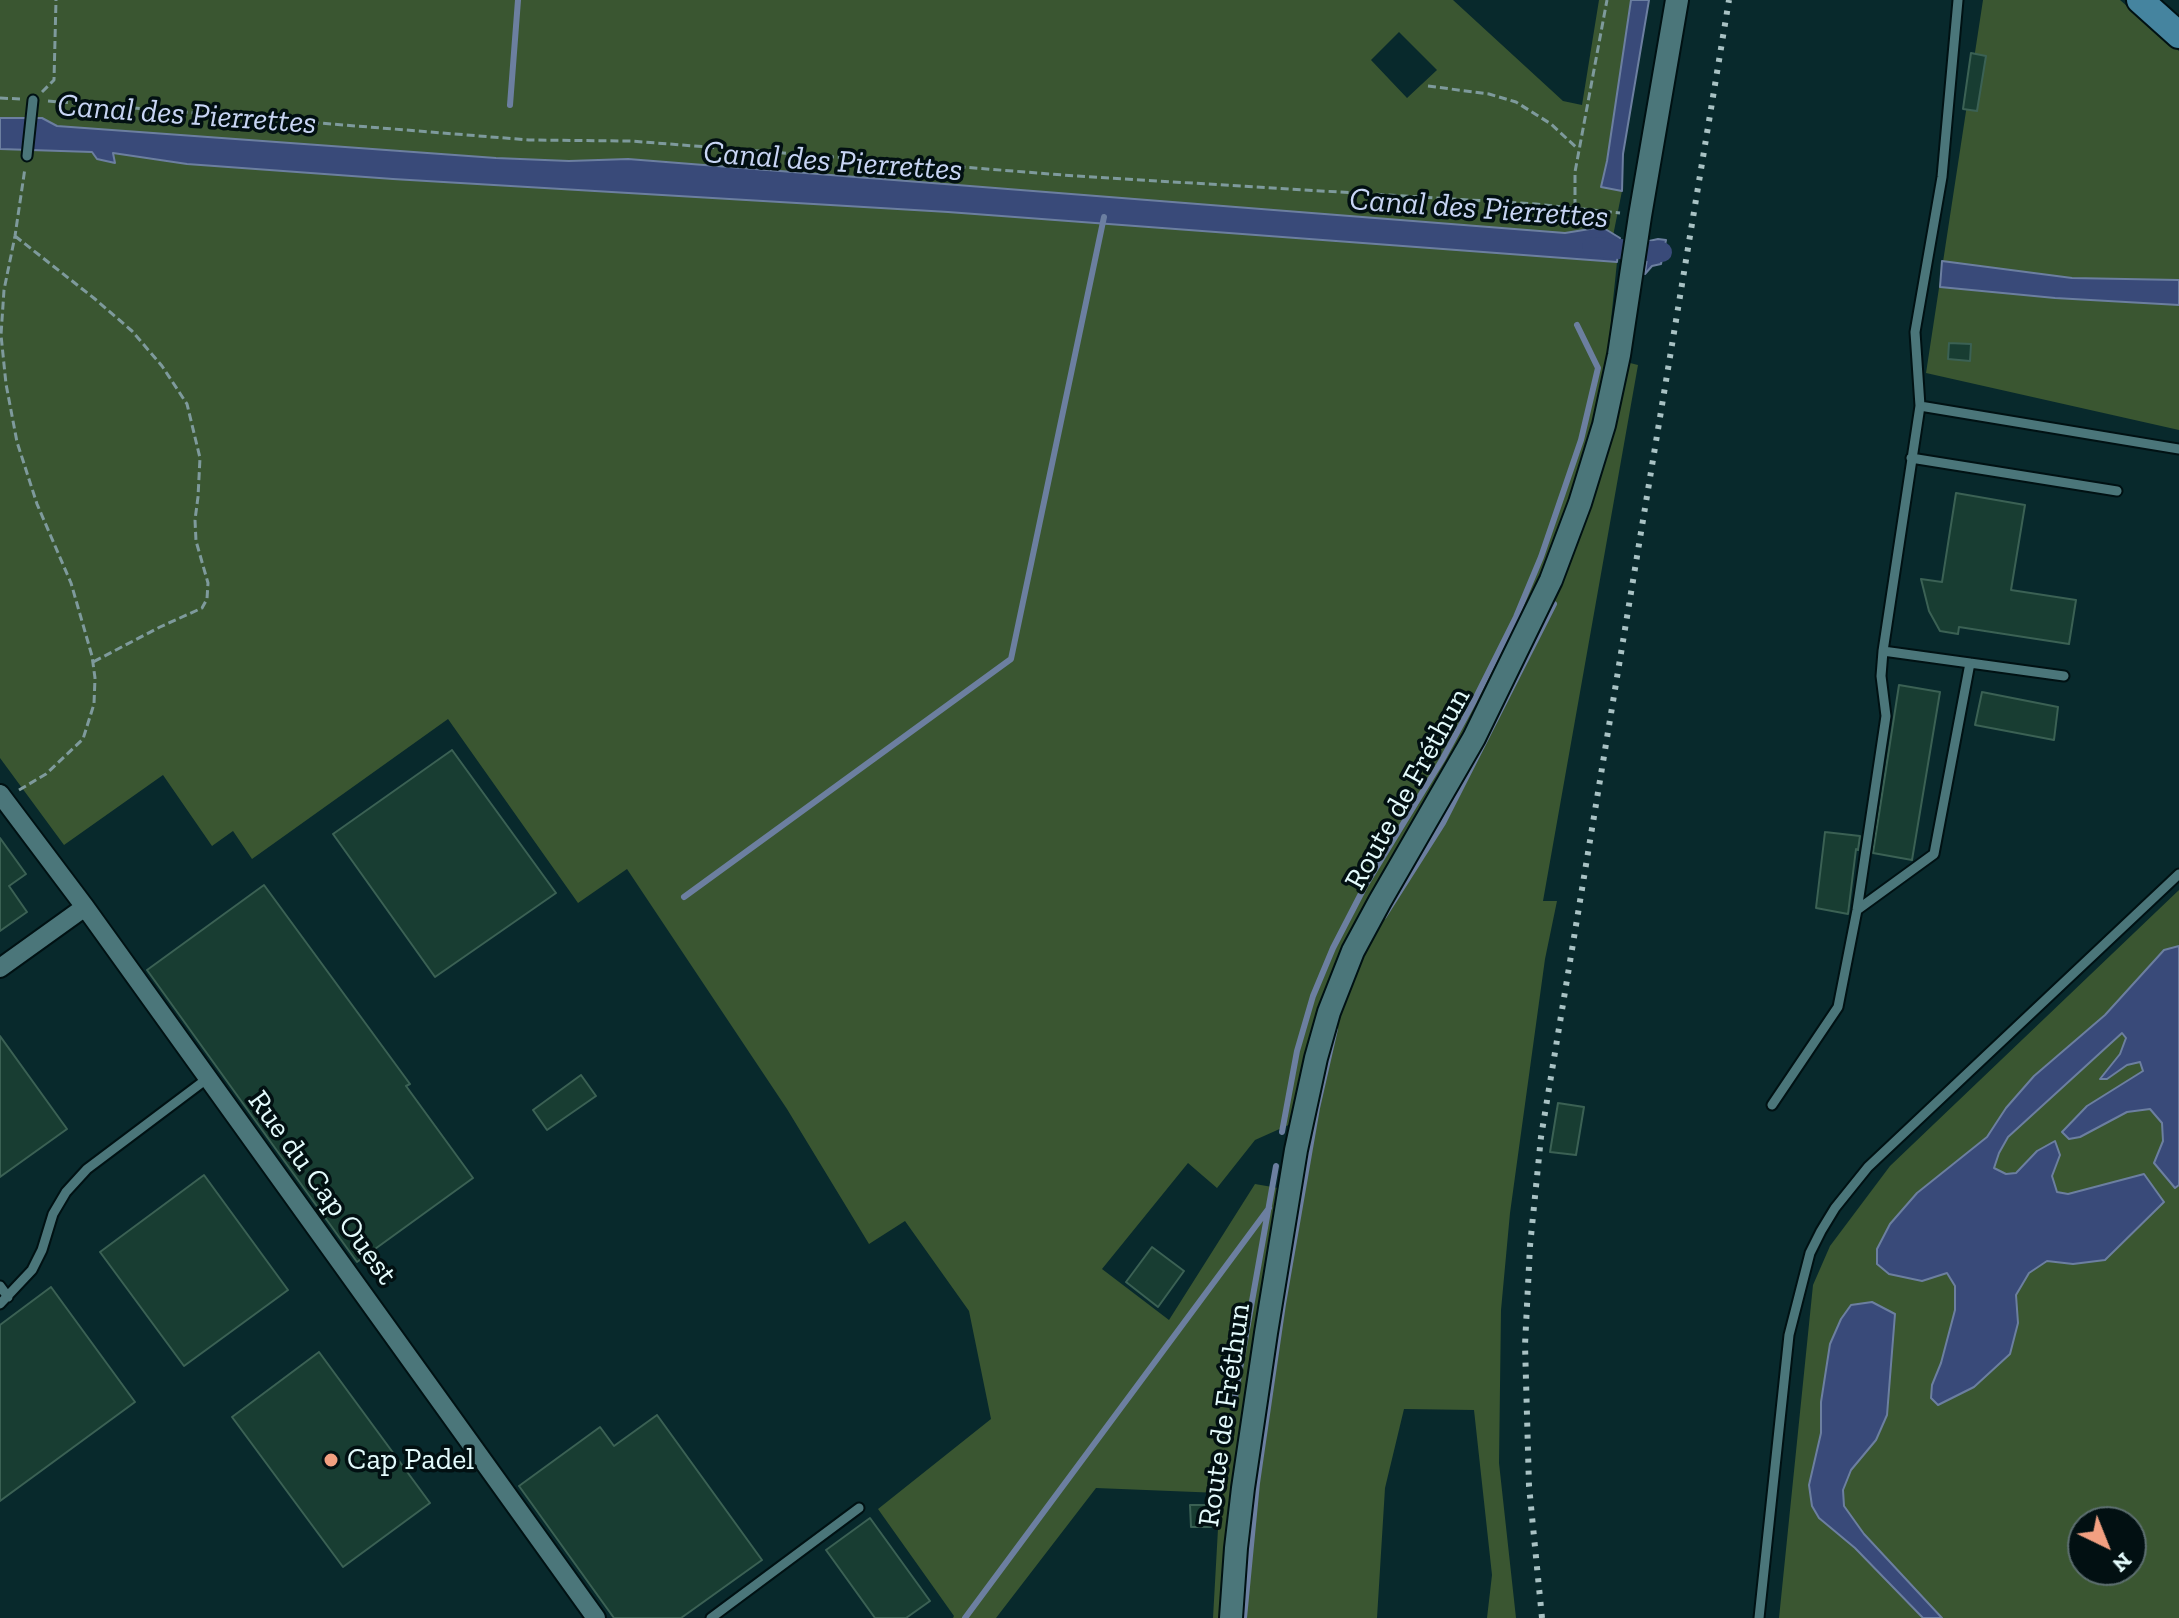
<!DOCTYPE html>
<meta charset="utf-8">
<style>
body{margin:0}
#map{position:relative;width:2179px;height:1618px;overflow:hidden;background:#08292c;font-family:"Zilla Slab",serif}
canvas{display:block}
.north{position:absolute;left:2067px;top:1506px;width:80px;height:80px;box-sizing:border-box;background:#021012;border:2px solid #5c6e6f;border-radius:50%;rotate:137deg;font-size:22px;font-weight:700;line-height:32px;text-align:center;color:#e3fafb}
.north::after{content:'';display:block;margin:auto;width:28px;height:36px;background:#f2a081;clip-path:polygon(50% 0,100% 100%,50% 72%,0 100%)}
</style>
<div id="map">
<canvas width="2179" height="1618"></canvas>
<div class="north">N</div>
</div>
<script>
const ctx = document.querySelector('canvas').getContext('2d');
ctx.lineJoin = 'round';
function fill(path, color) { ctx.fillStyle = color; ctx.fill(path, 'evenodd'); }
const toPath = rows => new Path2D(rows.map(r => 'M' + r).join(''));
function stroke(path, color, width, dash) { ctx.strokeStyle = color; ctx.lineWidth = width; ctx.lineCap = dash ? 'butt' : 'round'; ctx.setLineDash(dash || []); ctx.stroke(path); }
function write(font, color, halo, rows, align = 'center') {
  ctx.font = font + ' "Zilla Slab",serif'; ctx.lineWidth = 7; ctx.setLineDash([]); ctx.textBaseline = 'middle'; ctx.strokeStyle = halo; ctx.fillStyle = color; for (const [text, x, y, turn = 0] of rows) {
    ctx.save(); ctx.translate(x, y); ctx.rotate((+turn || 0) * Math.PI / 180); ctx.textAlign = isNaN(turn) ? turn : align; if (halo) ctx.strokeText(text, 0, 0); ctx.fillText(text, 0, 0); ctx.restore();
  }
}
fill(toPath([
 [0,0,1453,0,1563,101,1582,105,1599,0,1631,0,1607,161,1601,186,1622,191,1613,236,1592,228,1579,232,1565,233,628,159,569,161,496,158,57,126,42,118,0,118],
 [1399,32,1437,70,1407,98,1371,60],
 [1983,0,2120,0,2179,51,2179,430,1926,373],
 [0,149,93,152,115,162,112,153,187,164,393,179,948,212,1617,262,1611,320,1610,358,1638,365,1543,901,1557,901,1545,959,1510,1213,1501,1310,1499,1463,1516,1618,1487,1618,1492,1575,1474,1410,1404,1409,1385,1488,1377,1618,1213,1618,1220,1493,1096,1488,996,1618,953,1618,954,1616,878,1509,991,1419,969,1311,905,1221,869,1244,787,1109,627,869,578,903,448,719,252,859,233,831,212,846,163,775,64,845,0,758],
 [1293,1123,1278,1188,1255,1184,1169,1320,1102,1269,1188,1163,1217,1188,1255,1140],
 [2179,890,2179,1618,1779,1618,1813,1285,1830,1246,1890,1166],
 [2083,1522,2131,1522,2131,1570,2083,1570]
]), '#3a5631');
const water = toPath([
 [1631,0,1649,0,1623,154,1622,191,1601,187,1607,161,1631,0],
 [0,118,42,118,57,126,496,158,569,161,628,159,1565,233,1602,227,1620,238,1617,262,948,212,393,179,187,164,113,153,115,163,97,159,92,152,0,149,0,118],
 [1658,239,1666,240,1661,264,1652,266,1645,274,1649,241,1658,239],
 [1942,261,2072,278,2179,280,2179,305,2055,298,1940,287,1942,261],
 [2179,946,2179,1185,2175,1188,2154,1163,2163,1141,2162,1123,2150,1109,2127,1112,2080,1137,2069,1139,2062,1132,2087,1106,2143,1071,2140,1062,2127,1065,2107,1079,2100,1079,2120,1054,2126,1038,2122,1033,2008,1137,1999,1153,1994,1168,2006,1174,2016,1173,2037,1151,2055,1141,2060,1155,2052,1176,2057,1192,2068,1194,2144,1174,2164,1202,2105,1260,2073,1264,2047,1261,2029,1273,2016,1295,2018,1323,2010,1354,1974,1387,1938,1405,1931,1398,1932,1385,1941,1363,1955,1310,1955,1286,1947,1273,1922,1281,1889,1274,1877,1264,1877,1249,1890,1224,1917,1193,1987,1137,2006,1108,2034,1076,2105,1015,2164,950,2179,946],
 [1872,1302,1895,1314,1887,1415,1876,1440,1851,1470,1843,1490,1844,1506,1864,1534,1942,1618,1923,1618,1855,1548,1819,1518,1812,1506,1809,1485,1821,1433,1821,1402,1830,1344,1841,1319,1851,1305,1872,1302]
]);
fill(water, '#394a79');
stroke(water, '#6c7fa0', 2);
stroke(toPath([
 [510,105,518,0],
 [684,897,1011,659,1104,217],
 [1384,916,1443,823,1554,604],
 [1282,1132,1297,1051,1313,996,1333,948,1365,886,1442,760,1474,701,1516,617,1541,557,1581,440,1598,368,1577,325],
 [1235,1397,1276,1166],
 [965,1618,1269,1208],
 [1244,1618,1257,1483,1283,1304,1317,1108,1335,1029]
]), '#6c7fa0', 6);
stroke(toPath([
 [1592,247,1662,252]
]), '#394a79', 20);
const building = toPath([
 [1971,53,1986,56,1977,111,1963,109,1971,53],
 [1949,343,1971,344,1970,361,1948,359,1949,343],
 [1956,493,2025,505,2011,590,2076,600,2069,644,1959,627,1958,634,1940,631,1929,611,1921,579,1942,582,1956,493],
 [1899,685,1940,692,1912,860,1873,853,1899,685],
 [1982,692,2058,707,2054,740,1975,725,1982,692],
 [452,750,556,893,435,977,333,834,452,750],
 [1825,832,1860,836,1858,850,1856,849,1848,914,1816,908,1825,832],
 [0,838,26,874,9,886,27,912,0,931,0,838],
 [264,885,410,1084,406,1086,473,1178,357,1262,147,970,264,885],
 [0,1036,67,1129,0,1177,0,1036],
 [581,1075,596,1096,547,1130,533,1110,581,1075],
 [1558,1103,1584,1107,1576,1155,1550,1152,1558,1103],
 [204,1175,288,1290,184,1366,100,1252,204,1175],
 [1152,1247,1184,1271,1158,1307,1126,1282,1152,1247],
 [51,1287,135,1402,0,1501,0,1325,51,1287],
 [319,1352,430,1503,343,1567,232,1417,319,1352],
 [657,1415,762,1560,681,1618,614,1618,519,1486,600,1427,614,1446,657,1415],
 [1190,1505,1212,1505,1211,1527,1191,1527,1190,1505],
 [870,1518,930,1601,906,1618,875,1618,826,1550,870,1518]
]);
fill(building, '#183d32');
stroke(building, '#3b6154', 2);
const service = toPath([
 [1958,0,1942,177,1915,332,1920,406,2179,449],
 [27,156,33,100],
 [1911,458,2117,491],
 [1883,651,2064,676],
 [1857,910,1934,854,1970,663],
 [1772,1105,1838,1007,1857,910,1886,716,1881,676,1883,651,1920,406],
 [0,1286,8,1297],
 [0,1304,32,1270,42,1250,53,1214,66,1192,87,1169,208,1078],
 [711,1618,859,1508],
 [1759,1618,1789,1335,1810,1253,1821,1231,1835,1208,1868,1167,2179,874]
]);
const minor = toPath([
 [0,794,85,907,596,1618],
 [0,968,85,907]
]);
const tertiary = toPath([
 [1231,1618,1236,1548,1243,1488,1266,1333,1296,1150,1316,1058,1329,1012,1353,951,1380,901,1474,738,1551,580,1580,503,1604,425,1619,355,1640,216,1677,0]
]);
const primary = toPath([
 [2140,0,2179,35]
]);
stroke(service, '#001113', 13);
stroke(minor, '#001113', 22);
stroke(tertiary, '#001113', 26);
stroke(primary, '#001113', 30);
stroke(toPath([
 [1428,86,1489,94,1516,102,1551,124,1578,149],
 [42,92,54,80,56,0],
 [0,98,20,99],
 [48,101,529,140,631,141,1076,176,1536,204,1620,213],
 [1575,207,1575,172,1607,0],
 [15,236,95,299,132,331,162,366,187,404,200,458,198,497,195,520,196,541,208,583,207,599,202,608,160,627,93,662],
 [19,790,46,774,83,739,94,704,95,678,92,656,71,583,37,504,17,442,6,384,1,335,4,290,15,236,25,168]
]), '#7e9a9c', 3, [8, 4]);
stroke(service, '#4b767a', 9);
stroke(minor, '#4b767a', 18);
stroke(tertiary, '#4b767a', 22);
stroke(primary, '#45849f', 26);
stroke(toPath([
 [1542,1618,1529,1486,1525,1345,1530,1246,1541,1137,1729,0]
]), '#a9c2c4', 6, [4, 8]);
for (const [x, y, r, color] of [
 [331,1460,8,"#f2a081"]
]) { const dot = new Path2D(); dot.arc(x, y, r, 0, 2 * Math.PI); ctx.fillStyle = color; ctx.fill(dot); stroke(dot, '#021012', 3); }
write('30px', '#e3fafb', '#021012', [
 ["Route de Fréthun",1408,789,-61],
 ["Rue du Cap Ouest",322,1188,54],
 ["Route de Fréthun",1225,1415,-82]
]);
write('30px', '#e3fafb', '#021012', [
 ["Cap Padel",347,1460]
], 'left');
write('italic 32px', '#c8d5f4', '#021012', [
 ["Canal des Pierrettes",187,115,4],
 ["Canal des Pierrettes",833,162,4],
 ["Canal des Pierrettes",1479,209,4]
]);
</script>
